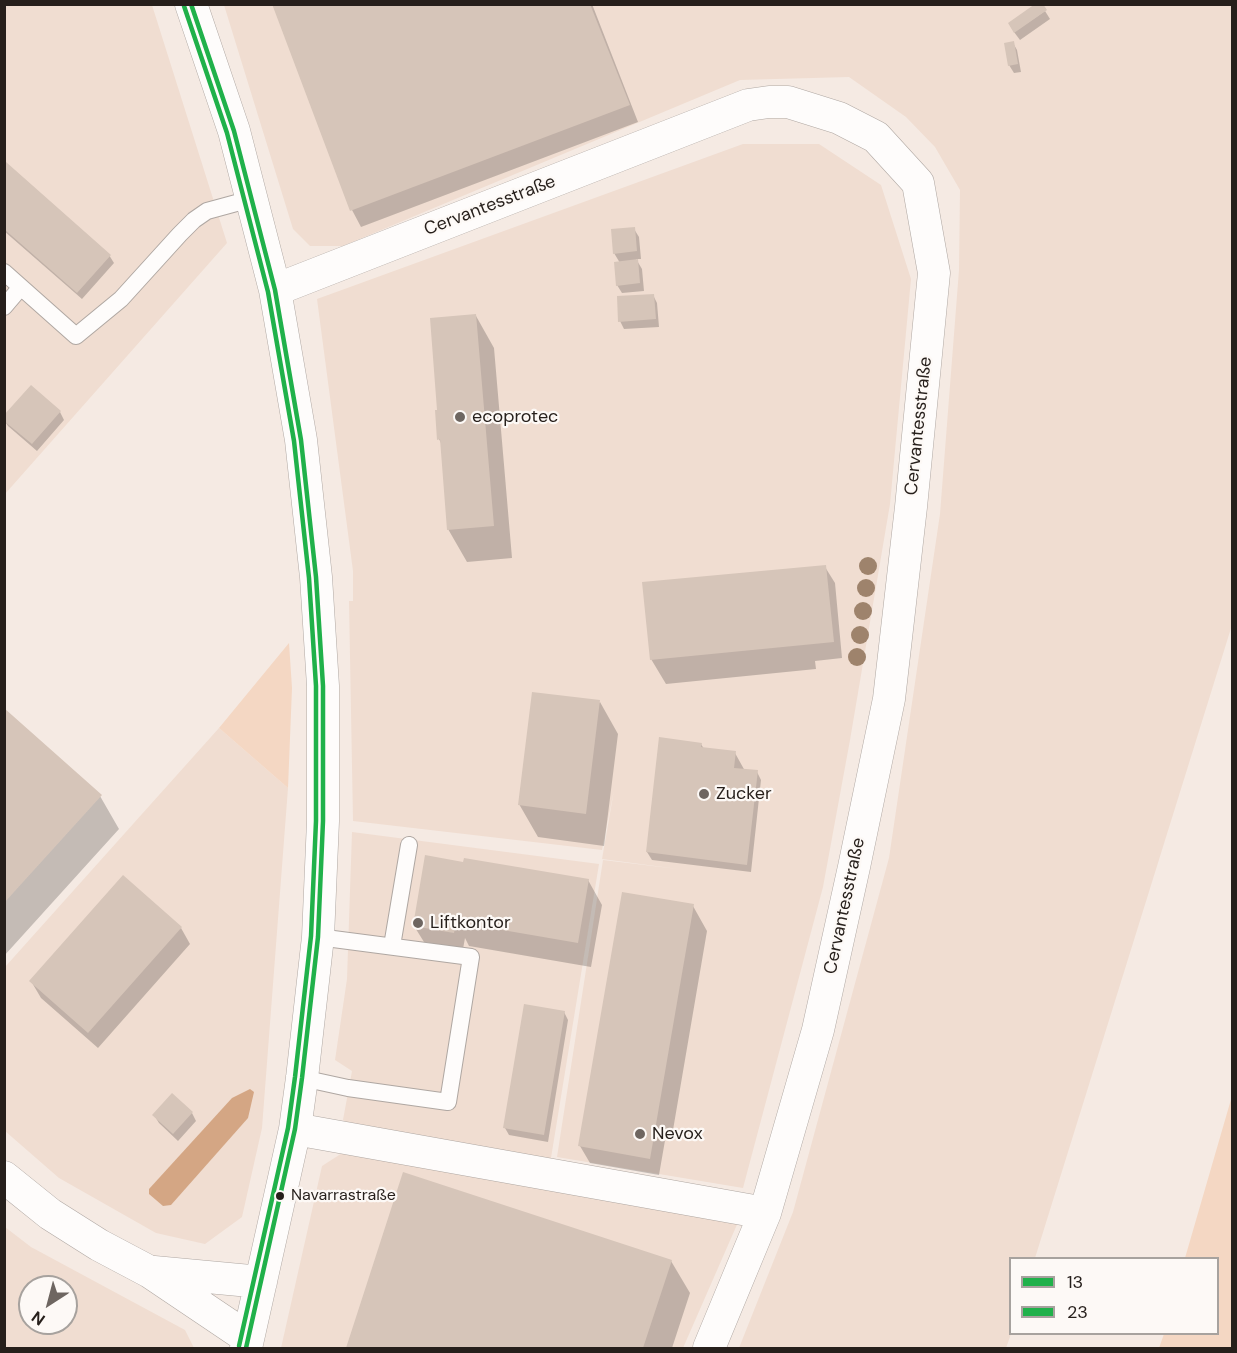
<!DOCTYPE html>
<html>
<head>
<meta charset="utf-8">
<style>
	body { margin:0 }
	#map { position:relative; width:1237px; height:1353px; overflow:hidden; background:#f5eae3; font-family:"DM Sans",sans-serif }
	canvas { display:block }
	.frame { position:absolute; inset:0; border:6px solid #261f1b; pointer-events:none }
	.legend { position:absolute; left:1009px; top:1257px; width:210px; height:78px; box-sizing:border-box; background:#fdf9f6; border:2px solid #a7a29e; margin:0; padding:8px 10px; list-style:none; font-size:18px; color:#261f1b }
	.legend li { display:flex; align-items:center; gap:12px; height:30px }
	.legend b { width:30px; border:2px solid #a7a29e }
	.north { position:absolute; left:18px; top:1275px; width:60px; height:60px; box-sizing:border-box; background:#fdf9f6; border:2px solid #a7a29e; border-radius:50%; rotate:216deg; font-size:16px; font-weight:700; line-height:24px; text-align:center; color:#261f1b }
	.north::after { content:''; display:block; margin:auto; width:21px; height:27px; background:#6e6661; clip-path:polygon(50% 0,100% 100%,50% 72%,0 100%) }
</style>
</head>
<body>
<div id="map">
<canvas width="1237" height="1353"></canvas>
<div class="frame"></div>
<ul class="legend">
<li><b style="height:8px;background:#20b14a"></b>13</li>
<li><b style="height:8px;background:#20b14a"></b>23</li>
</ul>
<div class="north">N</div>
</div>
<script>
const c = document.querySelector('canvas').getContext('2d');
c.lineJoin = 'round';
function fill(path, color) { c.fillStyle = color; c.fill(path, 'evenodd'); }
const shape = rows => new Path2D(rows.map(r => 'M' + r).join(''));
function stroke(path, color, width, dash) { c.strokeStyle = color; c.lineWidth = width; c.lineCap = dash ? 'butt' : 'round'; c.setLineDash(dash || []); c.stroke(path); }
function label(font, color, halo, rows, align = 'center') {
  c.font = font + ' "DM Sans",sans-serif'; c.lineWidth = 4.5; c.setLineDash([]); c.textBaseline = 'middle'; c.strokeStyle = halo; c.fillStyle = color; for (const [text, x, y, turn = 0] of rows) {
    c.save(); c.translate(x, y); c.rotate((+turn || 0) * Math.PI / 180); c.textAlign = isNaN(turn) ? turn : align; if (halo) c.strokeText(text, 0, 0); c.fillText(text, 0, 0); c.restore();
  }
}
fill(shape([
	[5,5,152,5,227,243,5,494],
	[224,5,1232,5,1232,625,1035,1258,1010,1258,1011,1334,1006,1348,739,1348,793,1212,889,858,940,514,959,270,960,190,935,147,906,117,849,77,740,80,343,246,310,246,293,229],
	[743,144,819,144,881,185,911,279,890,504,850,740,823,887,743,1188,557,1157,603,860,678,869,602,859,614,790,602,850,353,821,349,601,353,601,353,571,317,299],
	[219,728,288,788,262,1128,242,1217,205,1244,156,1233,59,1178,5,1131,5,967],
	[352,832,599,864,550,1164,353,1132,343,1120,352,1071,335,1060,347,979],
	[350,1148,739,1220,683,1348,281,1348,322,1166],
	[5,1227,31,1247,185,1330,194,1348,5,1348],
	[30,1287,66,1287,66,1323,30,1323]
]), '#f0ddd1');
fill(shape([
	[289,643,292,688,288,788,219,728],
	[1232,1096,1232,1348,1159,1348,1164,1334,1218,1334,1218,1258,1185,1258]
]), '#f4d7c3');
fill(shape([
	[250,1089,254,1092,248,1118,171,1205,163,1206,149,1194,149,1189,232,1098]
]), '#d4a684');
fill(shape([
	[273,4,592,4,638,122,361,227,352,210],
	[1045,11,1050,19,1020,40,1014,32],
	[1013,43,1017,50,1021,72,1014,73,1009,65],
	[4,166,109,255,114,263,82,299,4,231],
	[634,229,639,237,641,259,636,259,642,269,644,291,622,293,617,285,620,263,614,253],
	[653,295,657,303,659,327,624,329,620,321],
	[476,316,494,348,512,558,467,562,448,529,442,445,439,439,436,411,439,411],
	[60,412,64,420,37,451,8,426,4,420],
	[825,567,835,583,842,658,815,661,816,669,666,684,651,659],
	[600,702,618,734,604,846,538,837,519,804],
	[4,710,100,796,119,829,4,956],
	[701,744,704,749,735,753,745,771,757,772,761,780,751,872,652,860,647,852],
	[462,863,588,880,602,905,591,967,469,946,465,938,463,949,424,942,414,926],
	[693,906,707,931,673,1130,667,1129,659,1175,590,1163,580,1146],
	[181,928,190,944,98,1048,41,998,31,981],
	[564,1012,568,1020,548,1142,509,1135,505,1128],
	[192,1113,196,1121,178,1141,159,1123,154,1115],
	[404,1174,671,1261,690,1293,672,1348,347,1348]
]), '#0003');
fill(shape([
	[272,4,590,4,630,105,350,211],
	[1035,4,1043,4,1047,10,1014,33,1008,23],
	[1014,41,1018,64,1008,66,1004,43],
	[6,162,111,255,77,293,4,229,4,164],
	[635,227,637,251,613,254,611,229],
	[638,259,640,283,616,286,614,262],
	[654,294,656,319,618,322,617,296],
	[476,314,494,526,447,530,440,439,437,440,435,410,437,410,430,318],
	[31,385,61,411,32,444,4,421,4,415],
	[826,565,834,642,650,660,642,582],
	[532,692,600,700,586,814,518,805],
	[4,708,102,795,4,903],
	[659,737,702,743,701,747,736,751,734,768,758,770,747,865,646,852],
	[425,855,463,862,464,858,589,879,578,943,456,922,454,933,413,926],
	[123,875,182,927,88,1033,29,981],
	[622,892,694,904,650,1159,578,1146],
	[524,1004,565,1011,544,1135,503,1128],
	[172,1093,193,1112,173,1134,152,1115],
	[403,1172,672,1260,643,1348,346,1348]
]), '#d6c5b9');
const service = shape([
	[4,272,76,336,121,299,180,234,194,220,207,211,251,199],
	[4,307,21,287],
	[392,946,409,845],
	[302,1078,348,1088,448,1102,471,957,318,937]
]);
const minor = shape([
	[191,4,234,131,275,290,301,440,316,577,323,686,323,821,318,937,302,1078,295,1129,246,1348],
	[275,290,748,105,769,102,788,102,839,118,876,137,918,183,934,273,911,507,889,699,854,867,818,1030,765,1213,709,1348],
	[295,1129,765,1213],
	[4,1177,50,1214,99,1245,150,1272,248,1338],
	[154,1272,261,1282]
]);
stroke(service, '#afa7a2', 18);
stroke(minor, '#afa7a2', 33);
stroke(service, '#fefcfb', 16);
stroke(minor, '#fefcfb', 32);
stroke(shape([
	[191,4,234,131,275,290,301,440,316,577,323,686,323,821,318,937,302,1078,295,1129,246,1348]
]), '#20b14a', 4.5);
stroke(shape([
	[184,6,227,133,268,292,294,441,309,578,316,686,316,821,311,936,295,1077,288,1128,239,1346]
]), '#20b14a', 4.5);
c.fillStyle = '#9e836c';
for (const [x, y] of [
	[868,566],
	[866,588],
	[863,611],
	[860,635],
	[857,657]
]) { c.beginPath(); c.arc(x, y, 9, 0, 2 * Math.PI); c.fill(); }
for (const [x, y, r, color] of [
	[460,417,6,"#6e6661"],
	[704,794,6,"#6e6661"],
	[418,923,6,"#6e6661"],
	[640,1134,6,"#6e6661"],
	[280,1196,5,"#261f1b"]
]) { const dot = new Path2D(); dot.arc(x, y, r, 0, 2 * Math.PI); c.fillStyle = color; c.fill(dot); stroke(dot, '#fdf9f6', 2); }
label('16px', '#261f1b', '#fdf9f6', [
	["Navarrastraße",291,1196]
], 'left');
label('18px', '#261f1b', '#fdf9f6', [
	["Cervantesstraße",490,206,-21],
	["Cervantesstraße",919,426,-84],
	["Cervantesstraße",845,906,-78]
]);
label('18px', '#261f1b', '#fdf9f6', [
	["ecoprotec",472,417],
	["Zucker",716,794],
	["Liftkontor",430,923],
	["Nevox",652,1134]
], 'left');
</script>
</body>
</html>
